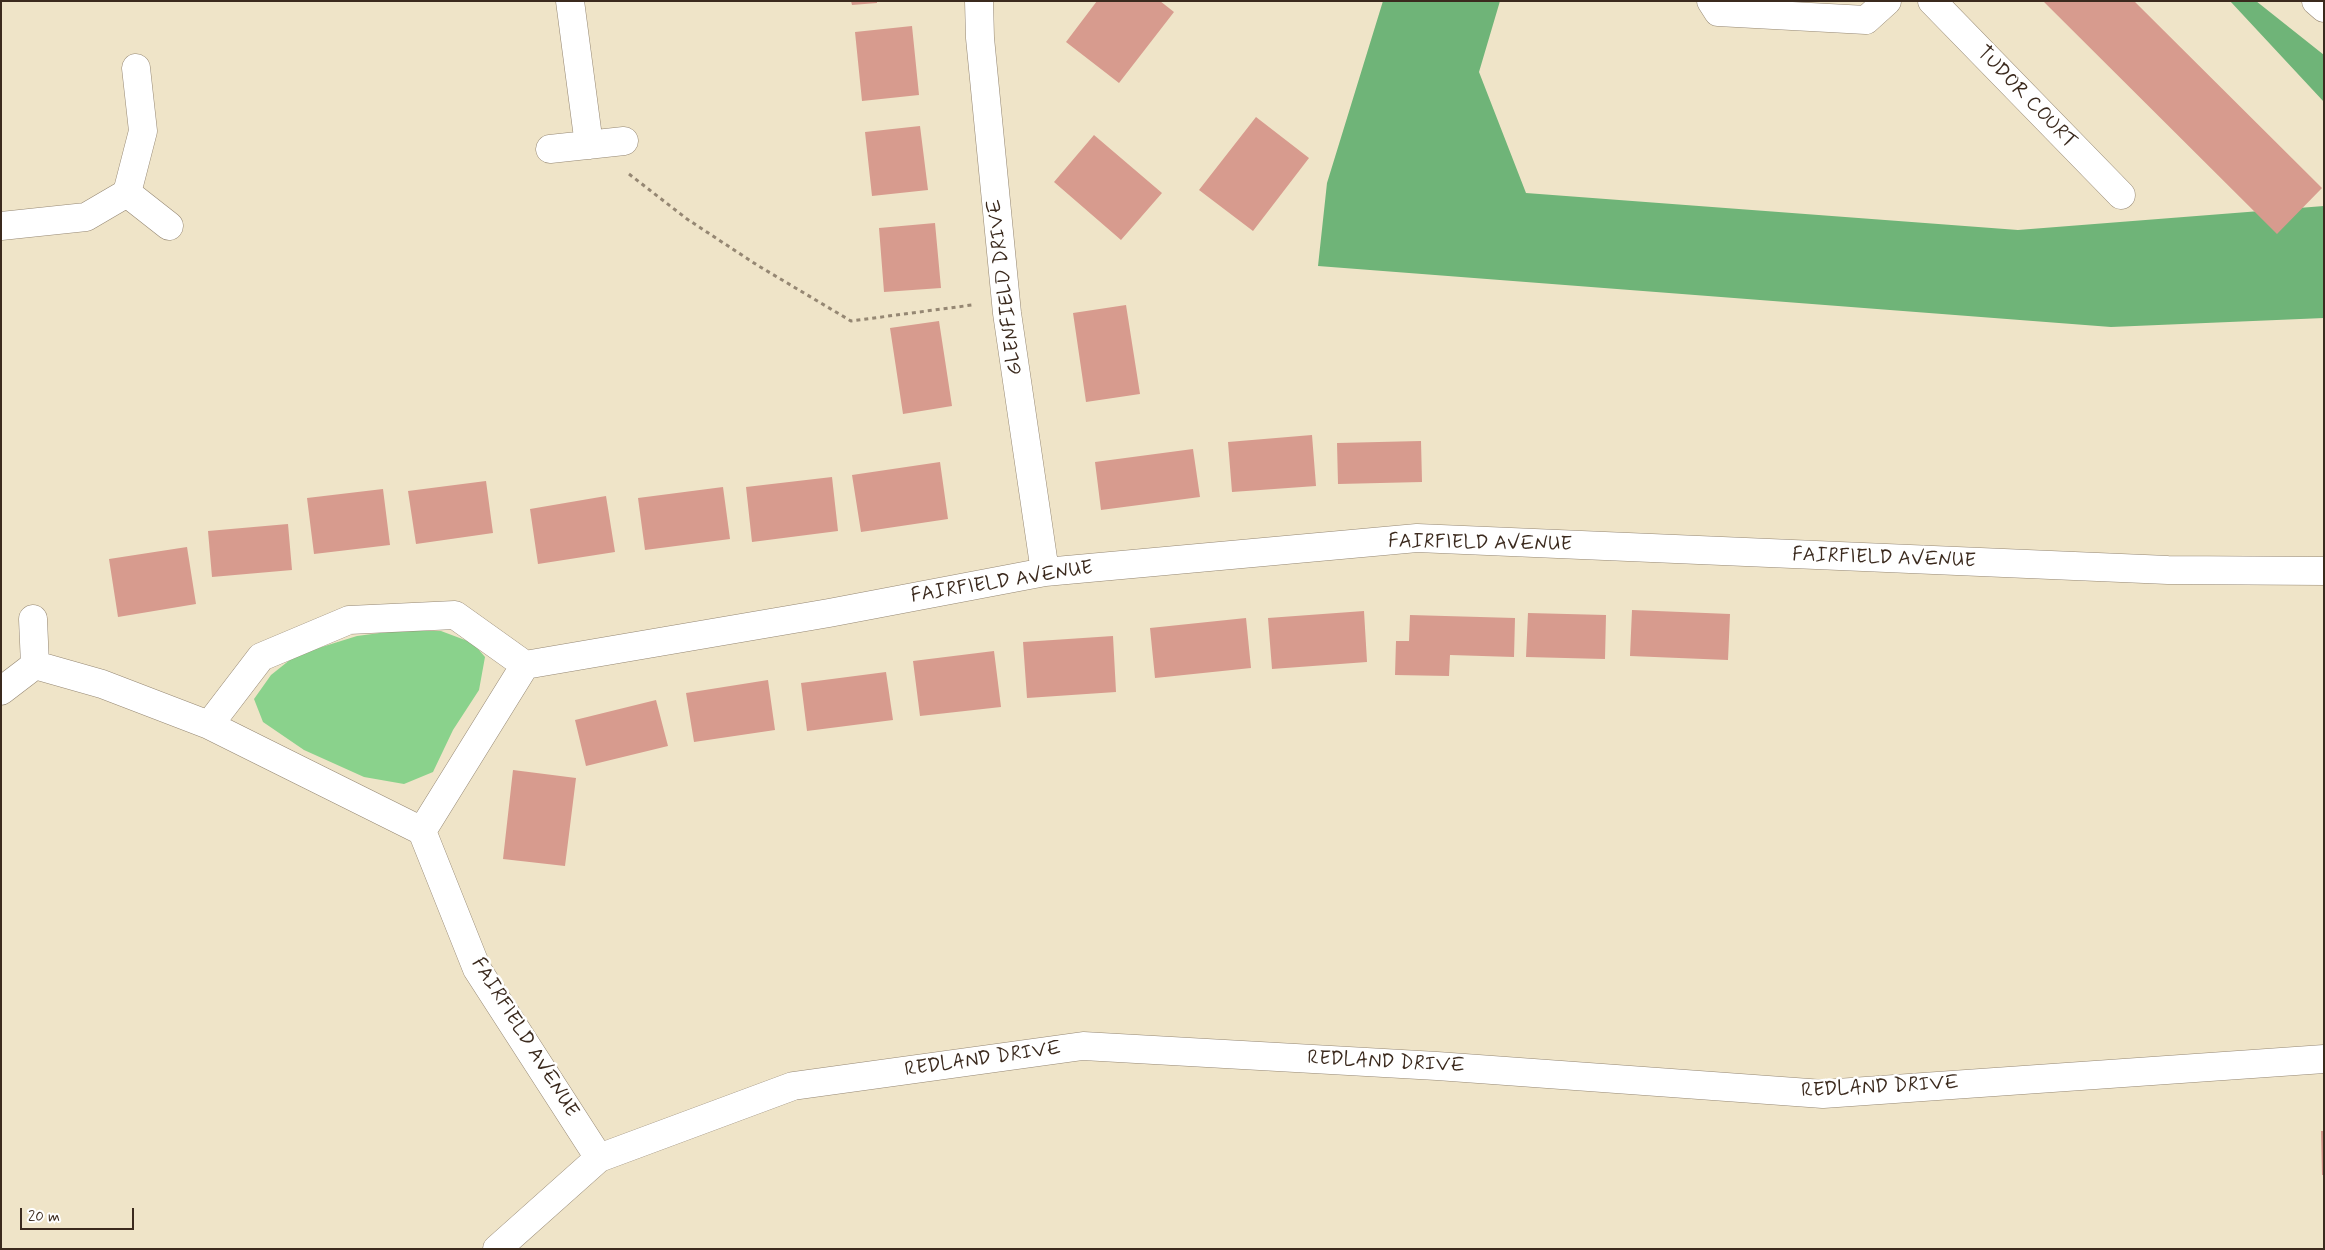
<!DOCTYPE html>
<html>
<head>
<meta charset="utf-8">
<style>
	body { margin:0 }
	#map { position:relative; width:2325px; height:1250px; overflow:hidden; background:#efe4c8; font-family:Mynerve,sans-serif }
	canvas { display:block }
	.frame { position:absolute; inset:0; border:2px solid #3b2a1e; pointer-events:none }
	.scale { position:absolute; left:20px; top:1208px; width:114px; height:22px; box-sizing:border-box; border:2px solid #3b2a1e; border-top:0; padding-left:6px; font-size:15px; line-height:18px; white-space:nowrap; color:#3b2a1e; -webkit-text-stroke:4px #fff; paint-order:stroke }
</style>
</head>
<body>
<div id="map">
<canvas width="2325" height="1250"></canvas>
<div class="frame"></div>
<div class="scale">20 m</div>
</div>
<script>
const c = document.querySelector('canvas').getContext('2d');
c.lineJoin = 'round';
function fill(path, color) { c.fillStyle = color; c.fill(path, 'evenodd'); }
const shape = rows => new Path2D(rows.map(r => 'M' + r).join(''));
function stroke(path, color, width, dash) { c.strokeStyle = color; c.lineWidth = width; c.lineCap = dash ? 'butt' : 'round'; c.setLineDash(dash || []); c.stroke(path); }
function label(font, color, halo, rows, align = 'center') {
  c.font = font + ' Mynerve,sans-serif'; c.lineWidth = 5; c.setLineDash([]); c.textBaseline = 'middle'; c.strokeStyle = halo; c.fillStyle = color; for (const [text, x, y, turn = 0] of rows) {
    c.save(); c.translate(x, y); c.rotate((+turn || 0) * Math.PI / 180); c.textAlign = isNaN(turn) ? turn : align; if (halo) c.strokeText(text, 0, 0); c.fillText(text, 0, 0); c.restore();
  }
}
fill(shape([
	[395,631,441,631,473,643,485,657,479,690,453,730,433,772,404,784,364,777,304,750,263,722,254,699,271,675,296,655,357,636]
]), '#8ad28c');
fill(shape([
	[1383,1,1500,1,1479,72,1526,193,2018,230,2324,206,2324,318,2111,327,1318,266,1327,183],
	[2230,1,2256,1,2324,55,2324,102]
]), '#6fb478');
fill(shape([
	[851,1,877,1,877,3,852,5],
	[1097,1,1160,1,1174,12,1119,83,1066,42],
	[2043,1,2134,1,2322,188,2277,234],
	[912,26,919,95,862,101,855,32],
	[1256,117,1309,158,1253,231,1199,190],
	[920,126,928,190,872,196,865,132],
	[1094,135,1162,193,1121,240,1054,182],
	[935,223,941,288,884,292,879,228],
	[1126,305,1140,394,1086,402,1073,313],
	[939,321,952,406,903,414,890,328],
	[1312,435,1316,486,1232,492,1228,442],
	[1421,441,1422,482,1338,484,1337,443],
	[1193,449,1200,497,1101,510,1095,462],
	[940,462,948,519,861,532,852,475],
	[832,477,838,531,752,542,746,487],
	[486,481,493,533,416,544,408,491],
	[723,487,730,539,645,550,638,498],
	[383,489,390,545,314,554,307,498],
	[606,496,615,552,538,564,530,509],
	[288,524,292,570,212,577,208,531],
	[187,547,196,604,118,617,109,559],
	[1632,610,1730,614,1728,660,1630,656],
	[1364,611,1367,662,1272,669,1268,618],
	[1528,613,1606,615,1605,659,1526,657],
	[1410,615,1515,618,1514,657,1450,655,1449,676,1395,675,1396,641,1409,641],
	[1246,618,1251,668,1155,678,1150,628],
	[1113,636,1116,692,1027,698,1023,642],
	[994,651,1001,707,920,716,913,661],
	[886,672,893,720,807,731,801,683],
	[768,680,775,730,694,742,686,693],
	[656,700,668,746,586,766,575,720],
	[513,770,576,778,565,866,503,859],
	[2321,1131,2324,1131,2324,1175,2322,1175]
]), '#d79b8e');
const minor = shape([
	[570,1,589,145],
	[979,1,980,38,1007,313,1045,572],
	[1711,1,1718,12,1866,20,1887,1],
	[1932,1,2121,195],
	[136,68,143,131,127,193,169,226],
	[550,149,624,141],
	[1,226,86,217,127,193],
	[35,665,102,684,209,725,422,831],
	[1,691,35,665,33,619],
	[209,725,261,657,349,620,455,615,525,665],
	[599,1158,477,969,422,831,525,665,829,613,1045,572,1417,538,2168,570,2324,571],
	[497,1249,599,1158,793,1086,1083,1046,1437,1066,1823,1094,2324,1059]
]);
const major = shape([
	[2316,1,2324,8]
]);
stroke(minor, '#958773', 29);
stroke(major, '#958773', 29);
stroke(shape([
	[629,174,687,219,757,265,851,321,972,305]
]), '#958773', 3, [4, 4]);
stroke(minor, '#fff', 28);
stroke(major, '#fff', 28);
label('20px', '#3b2a1e', '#fff', [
	["TUDOR COURT",2026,98,46],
	["GLENFIELD DRIVE",1006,287,-97],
	["FAIRFIELD AVENUE",1480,544,1],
	["FAIRFIELD AVENUE",1884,559,2],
	["FAIRFIELD AVENUE",1002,583,-9],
	["FAIRFIELD AVENUE",524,1038,58],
	["REDLAND DRIVE",983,1060,-8],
	["REDLAND DRIVE",1386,1063,3],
	["REDLAND DRIVE",1880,1088,-3]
]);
</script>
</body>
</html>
